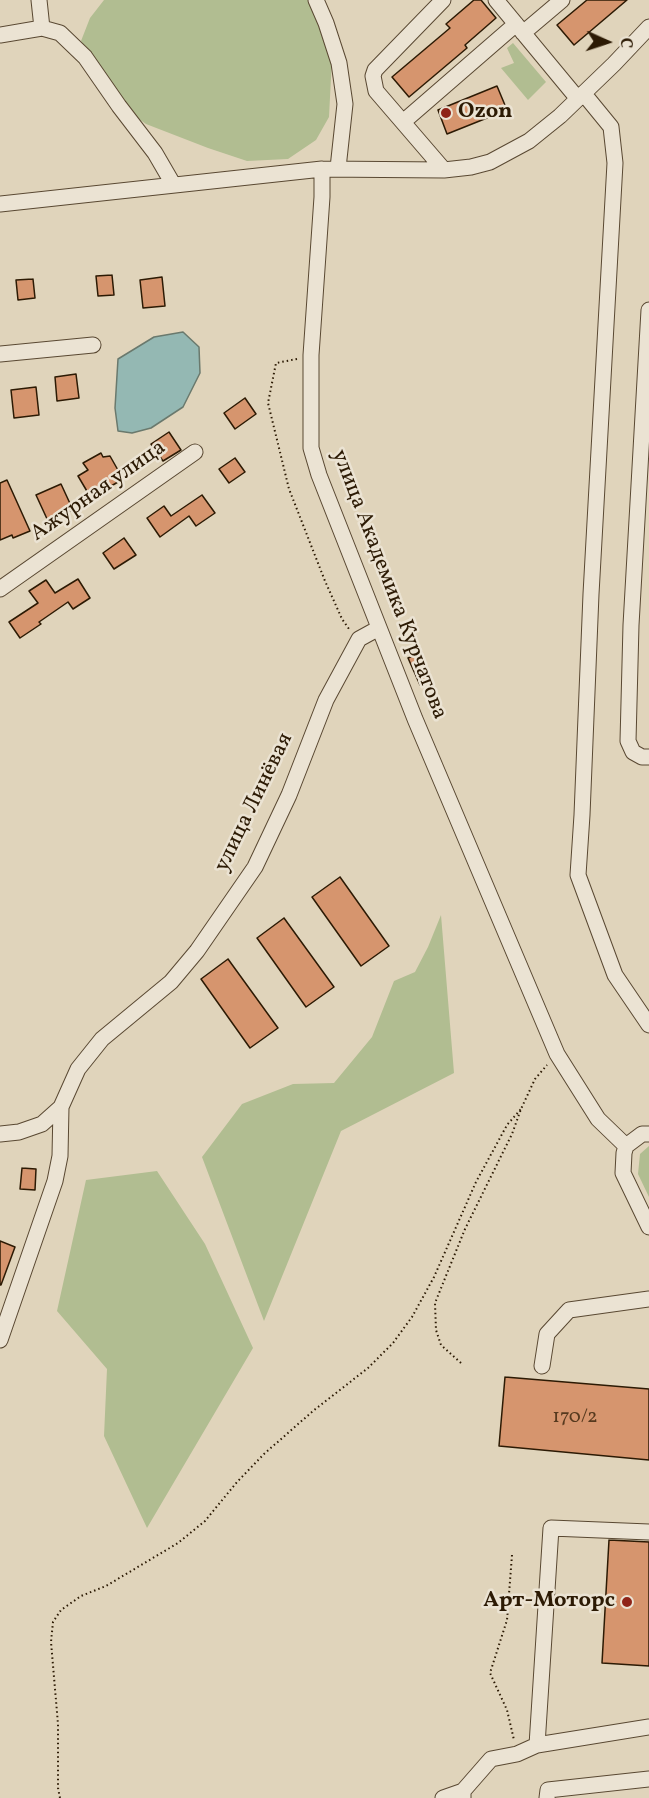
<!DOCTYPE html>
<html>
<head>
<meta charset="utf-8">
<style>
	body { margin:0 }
	#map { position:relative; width:649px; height:1798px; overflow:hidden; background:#e0d4bb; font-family:Vollkorn,serif }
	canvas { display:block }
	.north { position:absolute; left:577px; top:12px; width:60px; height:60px; -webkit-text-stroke:4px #ebe3d3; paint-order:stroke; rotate:93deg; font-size:16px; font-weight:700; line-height:24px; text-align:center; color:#2c1a04 }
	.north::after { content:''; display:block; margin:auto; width:21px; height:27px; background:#2c1a04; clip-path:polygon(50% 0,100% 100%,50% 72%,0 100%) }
</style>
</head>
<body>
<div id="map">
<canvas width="649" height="1798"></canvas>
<div class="north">С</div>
</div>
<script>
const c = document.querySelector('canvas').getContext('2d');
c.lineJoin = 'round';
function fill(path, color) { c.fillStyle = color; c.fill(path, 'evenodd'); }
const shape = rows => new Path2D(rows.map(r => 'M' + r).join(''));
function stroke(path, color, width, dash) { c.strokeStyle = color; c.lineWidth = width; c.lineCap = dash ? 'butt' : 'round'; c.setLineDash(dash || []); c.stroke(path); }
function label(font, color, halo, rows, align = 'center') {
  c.font = font + ' Vollkorn,serif'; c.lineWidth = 5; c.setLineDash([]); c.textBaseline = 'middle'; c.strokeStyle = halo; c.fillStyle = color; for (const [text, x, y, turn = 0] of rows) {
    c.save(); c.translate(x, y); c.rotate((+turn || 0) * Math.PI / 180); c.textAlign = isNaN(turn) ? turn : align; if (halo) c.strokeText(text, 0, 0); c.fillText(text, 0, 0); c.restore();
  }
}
fill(shape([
	[104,0,309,0,332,58,329,117,316,140,288,159,247,161,208,148,146,124,129,112,81,41,90,18],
	[513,43,546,82,528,100,501,68,514,63,507,48],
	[441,915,454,1073,341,1131,264,1321,202,1157,242,1104,293,1084,334,1083,372,1037,394,981,415,972,428,947],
	[649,1146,649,1197,638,1174,640,1154],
	[157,1171,205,1244,253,1348,147,1528,104,1436,107,1369,57,1311,86,1180]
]), '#b1bd91');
const water = shape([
	[183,332,199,347,200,373,183,407,151,428,132,433,118,431,115,408,118,359,154,337,183,332]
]);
fill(water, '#94b8b3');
stroke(water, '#6a796d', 1.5);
const building = shape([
	[474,0,481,0,496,18,465,45,467,48,409,97,392,77,450,28,446,24,474,0],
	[587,0,627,0,574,45,557,25,587,0],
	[497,86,507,110,447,134,438,110,497,86],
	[112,275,114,295,98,296,96,276,112,275],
	[162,277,165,306,143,308,140,280,162,277],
	[33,279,35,298,18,300,16,280,33,279],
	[76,374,79,398,57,401,55,377,76,374],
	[36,387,39,415,14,418,11,390,36,387],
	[245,398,256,414,235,429,224,413,245,398],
	[169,432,181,450,163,461,151,444,169,432],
	[101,453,103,457,110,456,123,479,91,498,78,476,88,470,83,463,101,453],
	[235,458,245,472,229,483,219,469,235,458],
	[7,480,30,531,13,538,12,535,0,540,0,483,7,480],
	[61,484,73,510,48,521,36,495,61,484],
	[202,495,215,513,196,526,189,516,160,537,147,518,164,506,171,516,202,495],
	[124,538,136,555,114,569,103,553,124,538],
	[78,579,90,598,73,609,68,602,39,622,41,624,20,638,9,622,38,603,29,591,46,580,55,593,78,579],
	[418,654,429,681,420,685,408,658,418,654],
	[340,877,389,946,361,966,312,897,340,877],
	[284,918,334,987,306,1007,257,938,284,918],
	[228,959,278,1028,250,1048,201,979,228,959],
	[22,1168,36,1169,35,1190,20,1189,22,1168],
	[0,1241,15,1247,1,1285,0,1285,0,1241],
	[505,1377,649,1389,649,1460,499,1446,505,1377],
	[609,1540,649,1542,649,1666,602,1663,609,1540]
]);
fill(building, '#d6956e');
stroke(building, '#2c1a04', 1.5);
const minor = shape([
	[39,0,42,28,60,33,85,57,119,106,155,153,173,184],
	[316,0,326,23,339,63,345,104,338,168],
	[443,0,375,70,373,76,376,91,444,170],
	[496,0,578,99],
	[523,33,562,0],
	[0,35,42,28],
	[584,94,611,127,615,163,591,594,582,815,578,875,615,975,649,1025],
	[403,122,516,24],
	[322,169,444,170,471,167,490,162,529,141,560,116,614,64,649,27],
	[0,204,322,169,322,197,311,355,311,448,319,475,415,719,557,1054,598,1119,626,1146],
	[649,310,631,625,628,741,633,752,642,757,649,757],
	[0,354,93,345],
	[0,589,195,452],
	[0,1134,19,1132,42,1124,61,1107],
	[649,1134,642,1134,626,1146,624,1153,623,1173,649,1227],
	[0,1340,55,1181,60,1156,61,1107,78,1069,102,1039,171,982,197,951,255,867,289,795,326,700,359,639,379,628],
	[542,1366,547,1334,569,1310,649,1299],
	[537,1745,551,1528,649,1532],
	[443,1798,463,1791],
	[463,1798,463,1791,491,1759,517,1754,537,1745,649,1727],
	[547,1798,548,1790,649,1779]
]);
stroke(minor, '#594832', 17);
stroke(shape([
	[297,359,276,363,268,403,289,489,325,581,342,619,349,629],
	[461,1363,441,1345,436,1330,435,1303,465,1229,512,1134,521,1109,535,1079,547,1065],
	[512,1555,507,1620,490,1673,507,1710,514,1740],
	[60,1798,58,1788,58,1724,51,1642,53,1622,61,1610,81,1596,106,1586,178,1543,205,1521,237,1482,264,1454,313,1411,368,1368,393,1343,412,1317,434,1277,476,1182,507,1125,521,1109]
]), '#2c1a04', 2, [1.5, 3]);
stroke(minor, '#ebe3d3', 15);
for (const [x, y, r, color] of [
	[446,113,6,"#8f2418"],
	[627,1602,6,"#8f2418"]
]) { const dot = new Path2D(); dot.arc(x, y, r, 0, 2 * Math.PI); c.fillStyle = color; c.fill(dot); stroke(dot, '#ebe3d3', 2); }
label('20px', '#56391e', null, [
	["170/2",575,1418]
]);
label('bold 22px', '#2c1a04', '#ebe3d3', [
	["Ozon",458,113],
	["Арт-Моторс",615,1602,"right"]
], 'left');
label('22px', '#2c1a04', '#ebe3d3', [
	["Ажурная улица",99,492,-35],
	["улица Академика Курчатова",388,585,69],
	["улица Линёвая",255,803,-64]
]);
</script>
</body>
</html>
